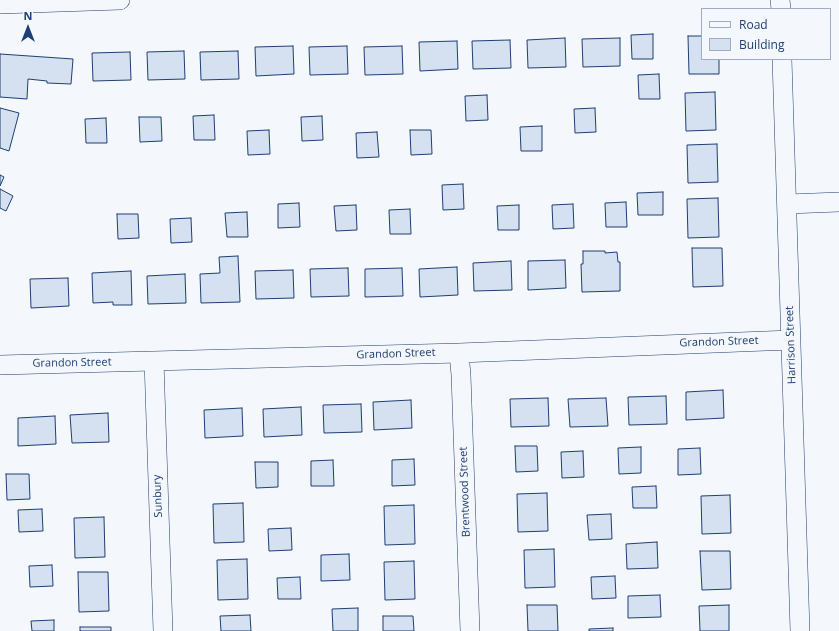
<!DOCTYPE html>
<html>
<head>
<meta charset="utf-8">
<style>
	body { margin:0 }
	#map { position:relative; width:839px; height:631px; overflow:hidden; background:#f4f7fb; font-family:"Open Sans",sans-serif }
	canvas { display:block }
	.legend { position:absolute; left:701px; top:8px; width:130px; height:52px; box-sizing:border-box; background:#f4f7fb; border:1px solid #9eadc5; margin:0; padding:5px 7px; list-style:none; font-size:12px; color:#1d3f73 }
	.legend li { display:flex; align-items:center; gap:8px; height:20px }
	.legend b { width:20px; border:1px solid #9eadc5 }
	.north { position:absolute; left:8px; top:8px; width:40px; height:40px; -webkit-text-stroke:3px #f4f7fb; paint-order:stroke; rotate:0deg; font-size:11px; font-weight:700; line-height:16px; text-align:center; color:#1d3f73 }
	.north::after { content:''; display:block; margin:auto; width:14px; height:18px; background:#1d3f73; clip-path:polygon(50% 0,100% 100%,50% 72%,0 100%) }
</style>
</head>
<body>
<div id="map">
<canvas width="839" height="631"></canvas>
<ul class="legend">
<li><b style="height:5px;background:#f4f7fb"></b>Road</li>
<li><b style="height:11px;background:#d5e0f0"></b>Building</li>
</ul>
<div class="north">N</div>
</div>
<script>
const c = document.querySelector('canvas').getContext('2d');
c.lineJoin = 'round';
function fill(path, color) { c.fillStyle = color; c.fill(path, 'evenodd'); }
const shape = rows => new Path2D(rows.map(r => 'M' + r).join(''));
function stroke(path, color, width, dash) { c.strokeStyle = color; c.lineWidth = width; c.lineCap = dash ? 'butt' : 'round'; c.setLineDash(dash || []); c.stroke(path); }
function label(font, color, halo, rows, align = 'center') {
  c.font = font + ' "Open Sans",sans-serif'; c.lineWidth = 3; c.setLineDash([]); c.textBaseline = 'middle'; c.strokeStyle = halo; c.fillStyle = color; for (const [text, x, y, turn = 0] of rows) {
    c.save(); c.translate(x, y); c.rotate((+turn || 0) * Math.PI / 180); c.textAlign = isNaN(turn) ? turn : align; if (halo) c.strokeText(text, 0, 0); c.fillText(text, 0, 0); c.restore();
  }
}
const building = shape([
	[653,34,653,59,632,59,631,35,653,34],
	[688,36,702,36,702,59,719,59,719,74,689,74,688,36],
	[565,38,566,67,528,68,527,40,565,38],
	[620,38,620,66,583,67,582,39,620,38],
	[510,40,511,68,473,69,472,41,510,40],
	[457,41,458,69,420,71,419,42,457,41],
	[293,46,294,74,256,76,255,47,293,46],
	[347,46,348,74,310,75,309,47,347,46],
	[402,46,403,74,365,75,364,47,402,46],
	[184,51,185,79,148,80,147,52,184,51],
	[238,51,239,79,201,80,200,52,238,51],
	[130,52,131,80,93,81,92,53,130,52],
	[0,54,73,59,71,84,47,83,47,81,28,79,27,99,0,97,0,54],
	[659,74,660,99,639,99,638,75,659,74],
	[715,92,716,130,686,131,685,93,715,92],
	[487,95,488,120,466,121,465,96,487,95],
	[0,108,19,113,9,151,0,148,0,108],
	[595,108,596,132,575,133,574,109,595,108],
	[214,115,215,140,194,140,193,116,214,115],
	[322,116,323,140,302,141,301,117,322,116],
	[139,117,161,117,162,141,140,142,139,117],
	[106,118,107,143,86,143,85,119,106,118],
	[542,126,542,151,521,151,520,127,542,126],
	[269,130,270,154,248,155,247,131,269,130],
	[410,130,431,130,432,154,411,155,410,130],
	[377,132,379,157,357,158,356,133,377,132],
	[717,144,718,182,688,183,687,145,717,144],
	[0,175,4,177,0,186,0,175],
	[463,184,464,209,443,210,442,185,463,184],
	[0,189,13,196,6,211,0,208,0,189],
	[663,192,663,215,638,215,637,193,663,192],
	[718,198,719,237,688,238,687,199,718,198],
	[626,202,627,227,606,227,605,203,626,202],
	[299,203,300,227,278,228,278,204,299,203],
	[573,204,574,228,553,229,552,205,573,204],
	[356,205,357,230,336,231,334,206,356,205],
	[519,205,519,230,498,230,497,206,519,205],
	[410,209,411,234,390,234,389,210,410,209],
	[247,212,248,237,227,237,225,213,247,212],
	[117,214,138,214,139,238,118,239,117,214],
	[191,218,192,242,171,243,170,219,191,218],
	[692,248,722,248,723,286,693,287,692,248],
	[583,251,605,251,605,253,617,252,618,262,620,262,620,291,582,292,581,264,583,264,583,251],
	[238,256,240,302,201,303,200,274,220,273,219,257,238,256],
	[565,260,566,288,528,290,528,261,565,260],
	[511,261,512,290,474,291,473,263,511,261],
	[457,267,458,295,420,297,419,269,457,267],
	[348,268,349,296,311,297,310,269,348,268],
	[402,268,403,296,365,297,365,269,402,268],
	[293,270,294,298,256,299,255,271,293,270],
	[131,271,132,305,113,305,113,302,93,303,92,273,131,271],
	[185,274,186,303,148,304,147,276,185,274],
	[68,278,69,306,31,308,30,279,68,278],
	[723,390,724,418,686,420,686,392,723,390],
	[666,396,667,424,629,425,628,397,666,396],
	[548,398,549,426,511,427,510,399,548,398],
	[606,398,608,426,570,427,568,399,606,398],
	[411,400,412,428,374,430,373,402,411,400],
	[361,404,362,432,324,433,323,405,361,404],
	[301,407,302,435,264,437,263,409,301,407],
	[242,408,243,436,205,438,204,410,242,408],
	[108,413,109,442,72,443,70,415,108,413],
	[55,416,56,444,18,446,18,418,55,416],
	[515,446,537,446,538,471,516,472,515,446],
	[641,447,641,473,619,474,618,448,641,447],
	[700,448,701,474,678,475,678,449,700,448],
	[583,451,584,477,562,478,561,452,583,451],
	[414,459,415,485,392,486,392,460,414,459],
	[333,460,334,486,311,486,311,461,333,460],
	[255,462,278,462,278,487,256,488,255,462],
	[6,474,29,474,30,499,7,500,6,474],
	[656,486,657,508,633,508,632,487,656,486],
	[547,493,548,531,518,532,517,494,547,493],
	[730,495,731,533,702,534,701,496,730,495],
	[243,503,244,542,214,543,213,504,243,503],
	[414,505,415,544,385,545,384,506,414,505],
	[42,509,43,531,19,532,18,510,42,509],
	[611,514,612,539,589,540,587,515,611,514],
	[104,517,105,557,75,558,74,518,104,517],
	[291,528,292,550,269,551,268,529,291,528],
	[657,542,658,568,627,569,626,544,657,542],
	[554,549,555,587,525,588,524,550,554,549],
	[700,551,730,551,731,589,702,590,700,551],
	[349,554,350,580,321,581,321,555,349,554],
	[247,559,248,599,218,600,217,560,247,559],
	[414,561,415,599,385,600,384,562,414,561],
	[52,565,53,586,30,587,29,566,52,565],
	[78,572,108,572,109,611,79,612,78,572],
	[615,576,616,598,592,599,591,577,615,576],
	[300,577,301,599,278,599,277,578,300,577],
	[660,595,661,617,628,618,628,596,660,595],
	[527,605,557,605,558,631,528,631,527,605],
	[729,605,729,631,700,631,699,606,729,605],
	[358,608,358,631,333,631,332,609,358,608],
	[250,615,251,631,221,631,220,616,250,615],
	[383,616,413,616,414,631,383,631,383,616],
	[54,620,54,631,32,631,31,621,54,620],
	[80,627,111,627,111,631,80,631,80,627],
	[613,628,613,631,589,631,589,629,613,628]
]);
fill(building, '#d5e0f0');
stroke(building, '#1d3f73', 1);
const minor = shape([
	[780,0,781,9],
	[0,4,120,0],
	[782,59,800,631],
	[788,204,839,202],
	[459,353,461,375,470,631],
	[154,361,163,631],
	[0,365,459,353,791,340]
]);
stroke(minor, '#1d3f73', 20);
stroke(minor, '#f4f7fb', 19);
label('11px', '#1d3f73', '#f4f7fb', [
	["Grandon Street",719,342,-2],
	["Harrison Street",791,345,-92],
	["Grandon Street",396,354,-2],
	["Grandon Street",72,363,-1],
	["Brentwood Street",465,492,-92],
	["Sunbury",158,496,-92]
]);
</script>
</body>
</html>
